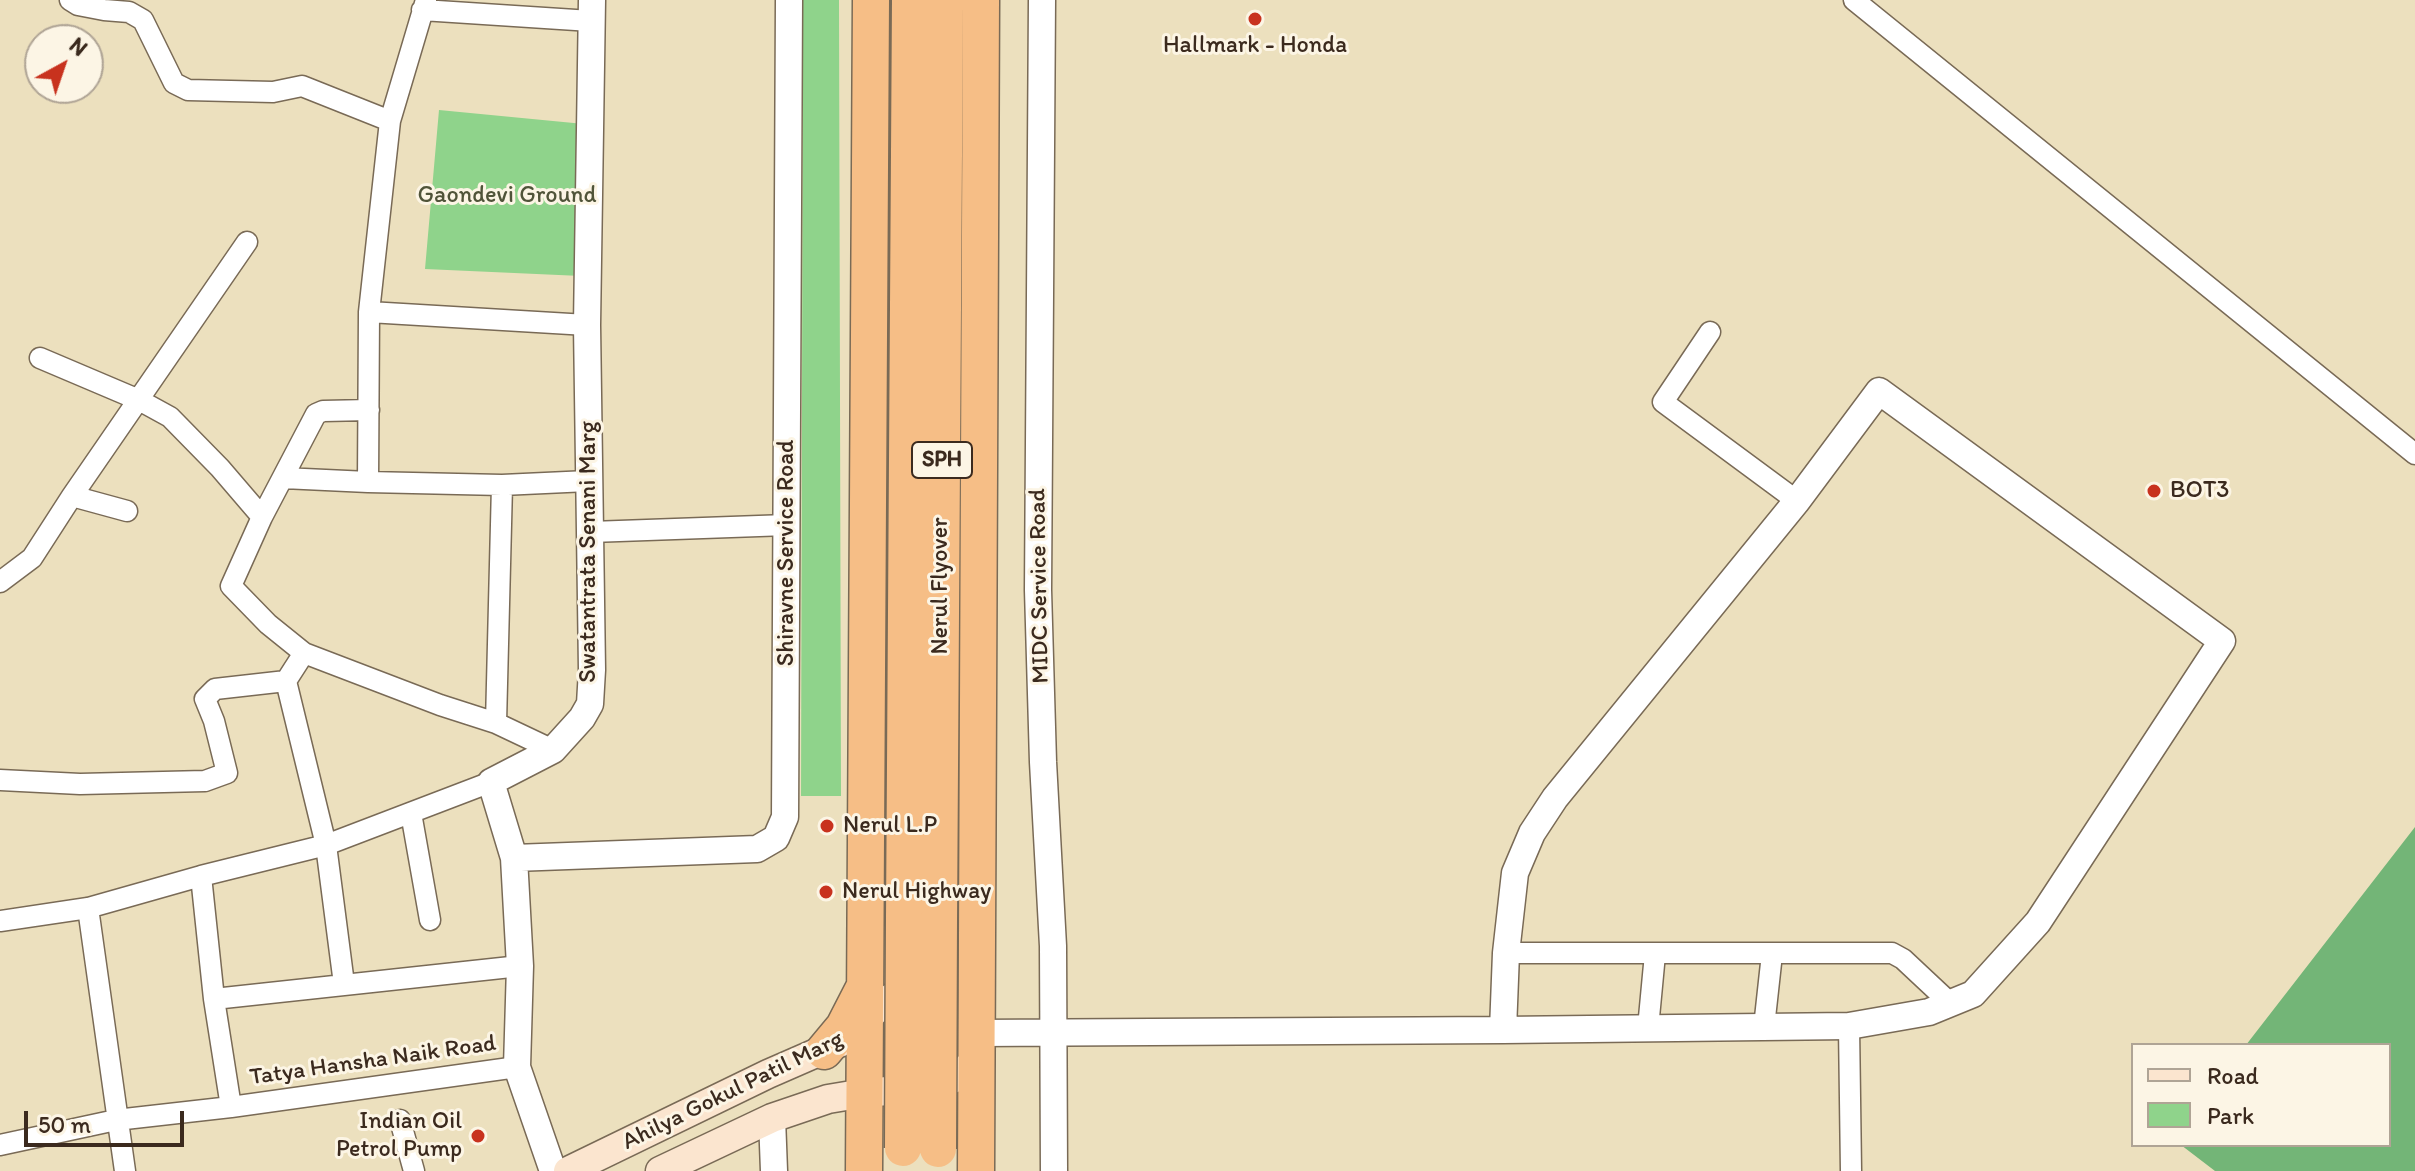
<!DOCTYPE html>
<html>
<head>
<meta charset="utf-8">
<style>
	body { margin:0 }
	#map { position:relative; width:2415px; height:1171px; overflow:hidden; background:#ece0be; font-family:Itim,sans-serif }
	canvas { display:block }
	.legend { position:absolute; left:2131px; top:1043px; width:260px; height:104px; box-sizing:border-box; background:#fcf5e5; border:2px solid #afa495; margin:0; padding:10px 14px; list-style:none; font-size:24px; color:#3b2a1e }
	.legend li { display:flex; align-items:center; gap:16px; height:40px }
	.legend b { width:40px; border:2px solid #afa495 }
	.north { position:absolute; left:24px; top:24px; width:80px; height:80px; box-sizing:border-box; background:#fcf5e5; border:2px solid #afa495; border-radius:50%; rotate:40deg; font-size:22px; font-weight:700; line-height:32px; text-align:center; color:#3b2a1e }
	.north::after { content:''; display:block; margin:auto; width:28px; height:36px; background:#c8321e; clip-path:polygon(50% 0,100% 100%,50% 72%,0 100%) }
	.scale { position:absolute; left:24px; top:1111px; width:160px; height:36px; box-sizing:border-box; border:4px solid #3b2a1e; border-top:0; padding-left:10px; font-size:24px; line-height:28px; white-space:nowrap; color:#3b2a1e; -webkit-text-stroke:6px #fcf5e5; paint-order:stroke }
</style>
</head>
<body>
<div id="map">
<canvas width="2415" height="1171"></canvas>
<ul class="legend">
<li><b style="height:10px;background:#fbe5cf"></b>Road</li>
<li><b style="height:22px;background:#8fd38b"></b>Park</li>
</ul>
<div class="north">N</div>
<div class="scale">50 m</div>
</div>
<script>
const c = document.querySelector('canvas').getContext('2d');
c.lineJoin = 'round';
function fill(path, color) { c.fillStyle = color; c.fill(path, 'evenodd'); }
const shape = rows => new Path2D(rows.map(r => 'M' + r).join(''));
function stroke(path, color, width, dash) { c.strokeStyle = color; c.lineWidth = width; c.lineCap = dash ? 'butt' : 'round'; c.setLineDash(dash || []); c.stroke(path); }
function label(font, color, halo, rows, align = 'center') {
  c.font = font + ' Itim,sans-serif'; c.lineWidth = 6; c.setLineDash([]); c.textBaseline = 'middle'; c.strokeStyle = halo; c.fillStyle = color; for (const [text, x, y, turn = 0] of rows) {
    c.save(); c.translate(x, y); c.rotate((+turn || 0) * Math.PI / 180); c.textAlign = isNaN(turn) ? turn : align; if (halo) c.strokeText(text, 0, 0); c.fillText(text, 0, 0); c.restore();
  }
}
fill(shape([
	[803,0,839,0,841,796,801,796],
	[439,110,584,124,581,276,425,269]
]), '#8fd38b');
fill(shape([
	[2415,827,2415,1171,2215,1171,2181,1145,2389,1145,2389,1045,2246,1045]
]), '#73b577');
const minor = shape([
	[70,0,78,5,104,10,129,12,143,20,174,83,188,90,273,92,302,86,390,121],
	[426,0,390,121,369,312,368,482,502,485,496,723],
	[1854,0,2415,454],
	[422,10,591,21],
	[369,312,587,325],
	[1710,332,1663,402,1797,501],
	[40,358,139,400,170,417,220,468,262,517,231,586,268,624,304,653,440,705,496,723,553,750],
	[283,478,368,482],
	[502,485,588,481],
	[127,511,72,496,247,242],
	[262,517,316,414,323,411,369,410],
	[591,532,787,525],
	[0,582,32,558,72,496],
	[286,681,326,845,344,984],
	[0,780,80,784,205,781,227,773,214,721,205,699,215,689,286,681,304,653],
	[411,813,430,920],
	[201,876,214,999,231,1107],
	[88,908,125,1171],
	[0,921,88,908,201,876,326,845,491,782],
	[1506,953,1892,953,1903,959,1950,1003],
	[214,999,520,966],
	[1849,1026,1851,1171],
	[1764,1027,1772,954],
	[1648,1028,1655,954],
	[400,1120,414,1171],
	[0,1145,116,1120,231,1107,517,1067]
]);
const tertiary = shape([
	[1042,0,1038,590,1043,762,1053,946,1054,1171],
	[514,858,757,849,776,838,785,817,789,0],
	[977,1033,1503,1030,1849,1026,1929,1012,1973,994,2038,922,2222,641,1879,391,1797,501,1555,798,1532,833,1515,873,1506,953,1503,1030],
	[772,1118,774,1171],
	[553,1171,517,1067,520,966,514,858,491,782,553,750,582,718,590,704,592,670,587,325,592,0]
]);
const secondary = shape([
	[568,1171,768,1074,839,1043,854,1033,882,1003,894,996,920,989],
	[660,1171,772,1118,828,1099,864,1093,935,1087,959,1076,977,1058]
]);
const motorway = shape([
	[904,918,910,0],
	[939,920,945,0],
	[824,1051,844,1027,864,988],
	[864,1171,871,0],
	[976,1171,981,0]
]);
stroke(minor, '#796a56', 23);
stroke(tertiary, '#796a56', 29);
stroke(secondary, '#796a56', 31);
stroke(motorway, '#796a56', 39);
stroke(minor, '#fff', 20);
stroke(tertiary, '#fff', 26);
stroke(secondary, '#fbe5cf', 28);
stroke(motorway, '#f6be86', 36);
const motorwayBridge = shape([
	[903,1148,904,918],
	[938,1149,939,920]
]);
stroke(motorwayBridge, '#796a56', 39, []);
stroke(motorwayBridge, '#f6be86', 36);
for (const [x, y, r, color] of [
	[1255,19,8,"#c8321e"],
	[2154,491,8,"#c8321e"],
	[827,826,8,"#c8321e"],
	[826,892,8,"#c8321e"],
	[478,1136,8,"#c8321e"]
]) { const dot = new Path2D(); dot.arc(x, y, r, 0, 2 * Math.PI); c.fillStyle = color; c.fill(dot); stroke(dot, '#fcf5e5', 3); }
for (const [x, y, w] of [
	[942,460,60]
]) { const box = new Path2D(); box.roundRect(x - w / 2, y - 18, w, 36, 6); c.fillStyle = '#fcf5e5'; c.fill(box); stroke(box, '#3b2a1e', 2); }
label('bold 22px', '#3b2a1e', null, [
	["SPH",942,460]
]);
label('24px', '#3b2a1e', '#fcf5e5', [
	["Hallmark - Honda",1255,46,"center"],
	["BOT3",2170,491],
	["Nerul L.P",843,826],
	["Nerul Highway",842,892],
	["Indian Oil",462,1122,"right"],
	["Petrol Pump",462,1150,"right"]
], 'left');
label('24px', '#505439', '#fcf5e5', [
	["Gaondevi Ground",507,196]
]);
label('24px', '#3b2a1e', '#fcf5e5', [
	["Swatantrata Senani Marg",589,552,-90],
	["Shiravne Service Road",787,553,-90],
	["Nerul Flyover",941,586,-90],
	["MIDC Service Road",1040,586,-91],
	["Tatya Hansha Naik Road",373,1061,-8],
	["Ahilya Gokul Patil Marg",733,1091,-26]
]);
</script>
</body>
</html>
